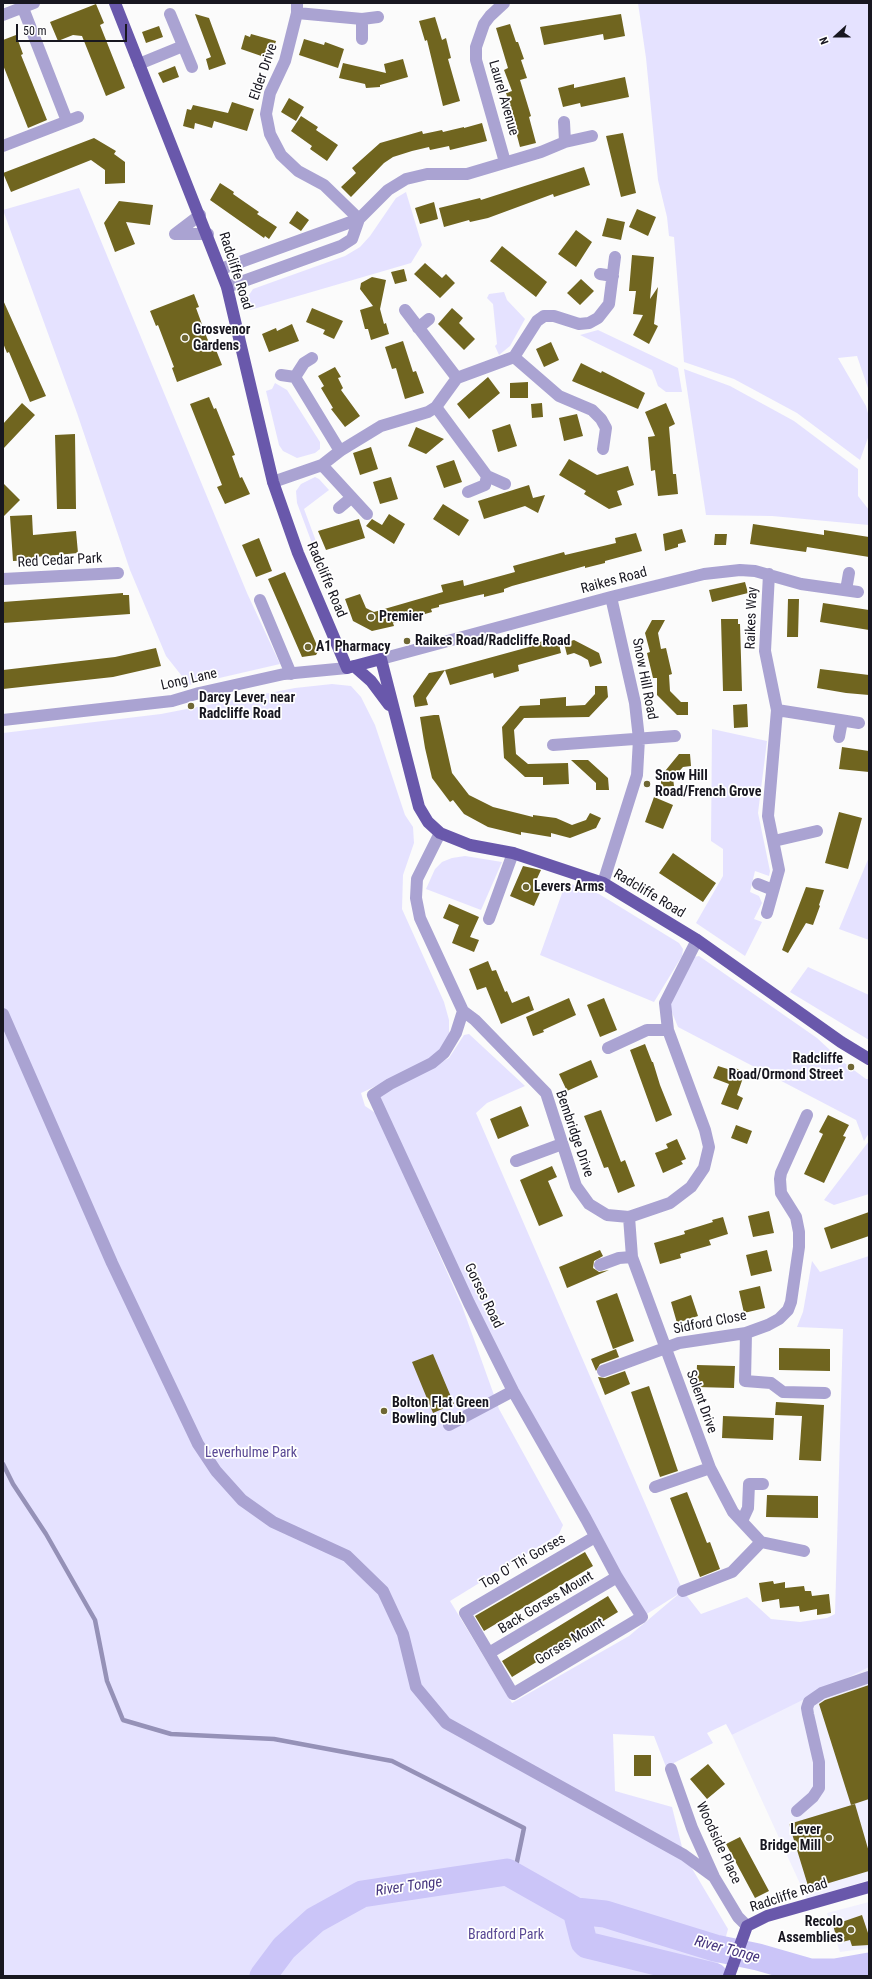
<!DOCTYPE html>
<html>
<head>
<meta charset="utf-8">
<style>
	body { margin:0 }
	#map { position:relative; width:872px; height:1979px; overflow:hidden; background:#fbfbfb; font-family:"Roboto Condensed",sans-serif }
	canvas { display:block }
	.frame { position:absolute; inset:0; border:4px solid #181720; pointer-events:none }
	.north { position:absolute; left:816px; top:16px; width:40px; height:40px; -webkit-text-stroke:3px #fff; paint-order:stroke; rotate:249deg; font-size:11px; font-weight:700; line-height:16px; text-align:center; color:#181720 }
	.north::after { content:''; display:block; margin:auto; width:14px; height:18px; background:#181720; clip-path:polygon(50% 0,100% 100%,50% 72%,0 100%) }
	.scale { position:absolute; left:16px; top:24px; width:111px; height:18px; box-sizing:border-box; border:2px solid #181720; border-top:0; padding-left:5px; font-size:12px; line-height:14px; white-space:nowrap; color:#181720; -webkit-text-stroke:3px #fff; paint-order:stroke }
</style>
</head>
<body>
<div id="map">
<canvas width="872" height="1979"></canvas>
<div class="frame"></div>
<div class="north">N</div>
<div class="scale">50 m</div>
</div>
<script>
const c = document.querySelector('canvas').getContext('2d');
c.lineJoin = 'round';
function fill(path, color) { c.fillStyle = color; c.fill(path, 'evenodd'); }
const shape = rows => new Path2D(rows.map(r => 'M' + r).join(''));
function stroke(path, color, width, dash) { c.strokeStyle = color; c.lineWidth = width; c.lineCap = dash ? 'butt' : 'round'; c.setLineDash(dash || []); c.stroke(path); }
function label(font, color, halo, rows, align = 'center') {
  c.font = font + ' "Roboto Condensed",sans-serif'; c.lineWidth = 3.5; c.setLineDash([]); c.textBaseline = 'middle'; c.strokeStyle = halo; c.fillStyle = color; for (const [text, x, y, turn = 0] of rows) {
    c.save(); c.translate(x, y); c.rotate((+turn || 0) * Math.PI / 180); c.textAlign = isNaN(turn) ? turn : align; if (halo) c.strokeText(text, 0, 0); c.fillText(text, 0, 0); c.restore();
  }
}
fill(shape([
	[866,1667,869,1667,869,1880,807,1899,732,1735],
	[869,1902,869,1948,840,1952,827,1913]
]), '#f1f0fe');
fill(shape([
	[638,3,869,3,869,391,857,356,838,358,866,406,869,417,869,435,860,460,797,413,734,379,684,362,674,237,669,236,667,217,658,180,646,58],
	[79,188,247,593,280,664,189,685,166,656,130,570,77,413,3,210],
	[406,192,422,245,411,263,250,310,247,298,253,289,345,256,360,247,370,236,396,198],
	[504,292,507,300,525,319,510,346,499,355,495,346,497,344,493,304,487,298,489,294],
	[598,330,678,368,682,392,666,392,658,386,652,370,580,335],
	[684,369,730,386,794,421,858,469,858,496,869,510,869,525,772,516,706,515],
	[275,383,287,390,320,442,320,449,315,453,297,458,283,451,279,445,266,391,272,389],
	[315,477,319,479,329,490,304,509,320,552,316,554,297,503,296,491,301,484],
	[332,684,351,686,361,697,375,725,405,815,413,827,414,843,403,875,402,909,444,1002,449,1020,449,1035,441,1051,425,1063,361,1093,365,1106,377,1114,462,1306,499,1409,563,1525,559,1534,450,1601,512,1703,629,1636,680,1593,642,1617,469,1303,379,1096,449,1058,464,1035,469,1034,525,1086,487,1103,476,1113,683,1591,701,1614,747,1597,771,1619,800,1622,827,1618,835,1614,843,1329,797,1327,803,1312,812,1261,820,1272,869,1256,869,1667,732,1735,726,1724,707,1733,713,1743,666,1767,654,1736,613,1734,615,1791,672,1807,684,1855,728,1929,715,1976,3,1976,3,733,161,714,295,688],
	[712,729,767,741,758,813,770,871,769,876,755,871,750,892,759,896,762,903,754,919,762,922,745,956,696,923,723,876,723,849,711,841],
	[465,856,502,862,481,910,426,889,435,869,442,862,452,858],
	[869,857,869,940,839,929],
	[566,882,599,894,679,943,683,949,682,956,654,1002,540,955],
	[699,956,817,1038,843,1062,866,1079,869,1079,869,1133,864,1141,856,1120,678,1027,669,1005,694,957],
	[808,967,869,995,869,1040,790,992],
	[869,1141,869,1194,834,1205,824,1200]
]), '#e5e2ff');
stroke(shape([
	[3,1464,13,1484,46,1534,95,1620,107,1681,123,1720,171,1734,274,1739,392,1761,524,1828,514,1876]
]), '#9591b7', 4.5);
stroke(shape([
	[576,1911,584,1942,587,1945,714,1976],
	[263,1976,284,1948,315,1920,362,1894,507,1872,576,1911,605,1914,715,1948,758,1957,810,1972,835,1972,869,1966]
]), '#cbc5f8', 27);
fill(shape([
	[96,4,104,23,100,25,125,88,106,96,82,36,73,35,58,41,50,22],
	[195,14,209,18,226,64,209,70,206,59,211,57],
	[621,14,625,36,604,40,603,34,544,45,540,27],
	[435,17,442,40,446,38,451,58,448,59,460,101,443,106,427,40,425,41,419,21],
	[510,24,516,42,518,42,524,59,521,60,527,78,520,80,531,116,529,117,536,143,520,147,515,128,517,128,506,93,512,91,504,70,508,68,496,28],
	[159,26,163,37,146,43,142,32],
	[251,34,276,41,270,59,241,49,245,35,250,37],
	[16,35,23,54,21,55,47,120,28,128,3,65,3,40],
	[304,39,324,45,325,42,344,49,338,68,299,55],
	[403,59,408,77,380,85,380,87,366,88,365,84,339,78,343,63,386,73,384,64],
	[175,66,179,77,163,83,158,73],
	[625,77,629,97,581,107,580,103,563,107,558,88,574,84,574,88],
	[289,98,304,107,296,121,281,112],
	[232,102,254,109,247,131,214,121,212,128,195,123,194,129,183,126,187,109,191,110,193,105,228,113],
	[301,116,318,127,316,130,338,145,327,161,310,149,312,146,291,131],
	[482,123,487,141,450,150,449,146,430,150,429,147,412,151,393,157,384,163,351,197,341,187,356,173,352,168,380,143,422,131,423,134,442,130,443,132,464,127,464,128],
	[623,133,636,193,621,197,606,136],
	[94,138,116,151,114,154,125,162,125,183,105,184,105,170,91,160,11,192,3,173],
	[584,167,590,185,554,197,553,194,488,218,470,222,469,220,444,227,439,208,480,198,481,200],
	[220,183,234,192,233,194,259,212,257,214,277,227,269,239,265,236,264,238,210,200],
	[119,201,153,205,150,225,126,222,135,244,115,252,104,223],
	[434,202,438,219,420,224,415,208],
	[637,209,656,217,648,236,629,227],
	[297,211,309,220,301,231,289,223],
	[607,218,625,222,621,240,602,236],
	[576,230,592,242,576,267,558,254],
	[502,246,547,282,536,297,490,261],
	[632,255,654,257,650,299,658,287,654,324,658,326,649,344,633,335,643,315,633,314,636,291,629,291],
	[425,263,442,278,446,274,455,283,440,298,414,274],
	[404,269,407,281,395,284,391,272],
	[372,277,386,280,380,309,384,324,386,323,389,334,371,340,368,329,365,329,360,310,373,306,360,289,361,283],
	[581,279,594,291,580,305,567,293],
	[194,294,199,307,196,308,207,338,213,351,216,350,222,365,177,382,172,368,174,367,158,325,156,326,150,311],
	[3,300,46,396,30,402,9,352,7,353,3,343],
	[312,308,343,321,334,339,323,334,325,330,306,322],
	[452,308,463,318,459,323,475,339,464,350,438,324],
	[292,324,299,341,269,352,262,334,276,328,277,331],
	[403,341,413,372,416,371,424,393,405,399,396,368,392,369,385,347],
	[551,342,559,360,544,367,536,349],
	[581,363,601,373,602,371,645,393,638,409,572,381],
	[335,367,341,377,338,378,343,388,341,390,360,416,345,427,331,409,333,408,321,388,324,386,318,376],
	[488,377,500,393,469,419,457,404],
	[528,382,528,398,510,398,510,383],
	[209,397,214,409,216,408,235,455,232,456,240,478,242,477,250,494,225,504,217,487,222,485,190,404],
	[22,403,35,415,3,449,3,424],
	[542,403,543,417,532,418,531,404],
	[666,403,675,424,669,427,673,474,676,474,678,494,658,496,655,470,651,471,648,437,655,436,645,412],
	[577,414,583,436,564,441,559,418],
	[510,424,517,446,498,452,492,430],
	[416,427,444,439,426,454,408,446],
	[75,434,76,509,57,509,55,435],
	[371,447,378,469,360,475,353,453],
	[569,459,597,475,628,466,634,485,617,491,622,505,609,509,584,494,586,491,559,475],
	[454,460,462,482,444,488,436,466],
	[391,477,398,499,380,504,373,482],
	[3,483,20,500,3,517],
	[529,485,533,498,545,495,538,513,525,506,484,519,478,501],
	[443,504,469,520,459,536,433,519],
	[389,514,405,524,394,544,366,526,372,519,382,525],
	[32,515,33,535,76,531,78,553,35,557,35,560,13,561,10,516],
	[359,519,365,538,326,550,318,531],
	[753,524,824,535,824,530,869,537,869,557,807,547,806,552,750,544],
	[682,529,686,542,678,544,678,547,665,551,663,534],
	[636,533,642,551,605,561,605,563,585,568,585,566,512,586,504,589,504,592,484,597,484,594,475,596,439,605,439,607,431,609,432,612,393,623,394,626,372,631,353,621,345,599,360,594,366,608,374,612,443,592,441,585,463,580,464,586,515,572,513,566,564,552,565,555,616,543,615,538],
	[715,534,727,534,726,545,714,545],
	[259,538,272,571,256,577,242,545],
	[285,572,319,650,316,655,302,657,268,579],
	[745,582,748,593,712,602,709,590],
	[123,593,123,595,129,595,130,614,3,623,3,602],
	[788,599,799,599,798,637,787,637],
	[823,603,869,610,869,630,820,622],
	[721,619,738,619,738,624,740,624,742,691,723,691],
	[652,620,665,620,658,633,661,649,666,648,672,674,669,675,670,691,681,702,688,702,688,715,677,715,657,695,657,678,653,678,647,653,650,652,645,633],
	[549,639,549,642,558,640,561,653,518,665,519,671,494,678,493,673,450,685,445,670,529,647,529,645],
	[574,640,599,653,602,663,590,667,588,660,581,656,574,653,567,655,564,643],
	[156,648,161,666,113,677,3,689,3,670,115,657],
	[820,669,869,675,869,695,846,693,817,688],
	[445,670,426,698,428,705,415,707,413,696,429,673],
	[595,686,607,686,608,697,589,717,524,718,514,730,516,754,528,764,568,763,569,784,543,785,543,777,525,777,504,758,502,727,520,706,540,705,540,699,566,697,566,706,585,705,595,694],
	[747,704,748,727,734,728,733,705],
	[434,715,439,715,452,773,469,795,493,807,533,817,533,815,556,818,572,825,586,820,590,813,601,818,596,828,570,838,551,833,551,837,521,832,521,835,488,827,464,814,453,800,450,802,432,778,425,748,420,717],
	[842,747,869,751,869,772,839,769],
	[679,754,690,754,691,766,683,767,673,778,674,786,661,787,661,776],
	[571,760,588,760,608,778,609,790,596,790,596,783],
	[654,797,673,805,663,829,645,822],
	[839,812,862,818,848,869,825,863],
	[673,853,716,883,703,902,659,873],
	[523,866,541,870,534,885,542,888,534,906,510,896],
	[806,887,824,890,819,905,820,906,813,925,806,923,788,953,782,950],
	[449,904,479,917,470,937,479,940,474,952,452,943,459,925,443,918],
	[488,961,492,971,496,970,505,992,507,991,512,1003,529,996,534,1010,501,1024,486,987,477,990,469,969],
	[569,998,576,1015,543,1030,544,1032,533,1036,526,1017],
	[604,998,617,1030,600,1037,587,1005],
	[645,1044,652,1062,653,1062,660,1085,672,1115,656,1122,630,1050],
	[591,1060,598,1077,567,1091,559,1074],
	[718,1066,734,1071,735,1068,745,1072,737,1095,743,1098,738,1110,721,1104,729,1084,713,1078],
	[521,1106,529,1126,498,1139,490,1119],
	[601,1110,621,1162,625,1160,635,1186,618,1193,608,1167,604,1168,584,1116],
	[828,1115,849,1125,843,1136,846,1137,824,1183,804,1174,823,1134,819,1132],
	[736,1125,752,1131,747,1144,731,1138],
	[677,1139,686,1159,681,1161,683,1164,663,1173,655,1153,668,1148,666,1144],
	[552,1166,557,1177,548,1181,563,1216,539,1226,520,1180],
	[769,1211,774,1233,753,1237,748,1216],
	[869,1212,869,1236,831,1249,824,1228],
	[723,1217,728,1234,709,1240,711,1245,680,1254,681,1258,660,1264,654,1243,685,1234,684,1231,713,1222,712,1220],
	[600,1250,603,1256,594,1261,593,1268,599,1272,609,1270,567,1288,559,1267],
	[767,1250,772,1271,751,1276,746,1255],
	[760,1286,765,1308,744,1313,739,1291],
	[617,1293,634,1341,613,1349,596,1301],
	[691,1295,698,1316,677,1323,671,1302],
	[779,1348,830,1349,830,1371,779,1370],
	[616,1349,619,1357,600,1364,596,1371,591,1359],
	[433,1354,454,1404,433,1413,412,1362],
	[697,1365,735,1366,734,1388,696,1387],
	[625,1371,630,1384,605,1395,598,1377,605,1378],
	[649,1386,678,1471,660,1477,631,1392],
	[776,1402,824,1405,821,1461,799,1460,802,1416,775,1415],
	[723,1416,774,1418,773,1440,722,1438],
	[687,1492,707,1543,710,1542,720,1569,700,1577,670,1498],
	[767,1495,818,1496,818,1518,766,1517],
	[585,1552,593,1566,484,1631,475,1616],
	[773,1581,774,1584,785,1582,785,1588,804,1586,805,1591,811,1591,812,1596,829,1594,831,1613,817,1615,817,1609,800,1612,799,1606,780,1608,779,1599,762,1602,759,1583],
	[608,1596,618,1612,512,1677,502,1661],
	[869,1685,869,1799,851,1805,819,1704,825,1700],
	[634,1755,651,1755,651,1776,634,1776],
	[708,1764,725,1784,707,1799,690,1779],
	[855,1804,869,1852,869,1871,809,1889,789,1824],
	[740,1837,769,1891,755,1898,726,1844],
	[862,1915,869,1936,869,1945,852,1946,850,1940,838,1943,833,1925]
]), '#70651f');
stroke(shape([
	[21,3,67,121],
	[297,3,297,13,285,61,270,93,266,114,270,134,281,155,298,171,324,185,359,219],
	[504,3,490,16,484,24,476,47,476,60,505,162],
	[297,13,362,19,378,17],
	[170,14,192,67],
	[3,15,34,3],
	[362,39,362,19],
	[139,64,183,46],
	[564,122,565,142],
	[3,146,78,117],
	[175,234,208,234],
	[175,234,200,215],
	[221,269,359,219],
	[600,274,613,276],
	[227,287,341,246,352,239,359,219,388,190,406,179,427,174,467,174,541,152,565,142,592,136],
	[405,310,457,378],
	[418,328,429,319],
	[514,357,559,396,592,410,601,419,606,428,603,449],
	[281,375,295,377,304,363,312,358],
	[295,377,340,451],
	[436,407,487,476,505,484],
	[322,465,367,514],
	[273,482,322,465,340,451,381,426,428,412,436,407,457,378,514,357,537,321,544,316,554,316,579,324,589,323,598,318,609,304,615,257],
	[468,492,485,485,487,476],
	[339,508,351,498],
	[3,579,118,573],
	[846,590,849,573],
	[260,600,291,674],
	[381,659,611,597,704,574,740,570,755,571,801,584,858,592],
	[777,710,859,723],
	[3,720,172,701,199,693,284,674,347,668],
	[839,737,842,721],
	[553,745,675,736],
	[440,833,417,879,416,898,420,918,463,1011,475,1020,546,1093,576,1186,589,1204,607,1215,629,1217,670,1203,691,1187,704,1168,709,1147,705,1130,668,1030,665,1003,697,940],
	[774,841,817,831],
	[603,883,637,775,639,739,635,703,611,597],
	[758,884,773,890],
	[767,913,779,870,768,816,777,710,765,651,769,574],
	[489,919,513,853],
	[463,1011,456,1033,444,1053,432,1063,390,1084,373,1095,469,1303,513,1391,586,1519,617,1577,642,1617,513,1694,465,1613,595,1537],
	[3,1014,112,1263,198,1444,216,1471,242,1500,273,1522,347,1556,383,1591,403,1634,416,1687,446,1723,684,1855,714,1877],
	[608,1048,647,1030,668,1030],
	[516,1161,562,1144],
	[629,1217,632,1257,710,1468,733,1512,761,1542,804,1551],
	[600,1265,619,1258,632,1257],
	[746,1333,745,1381,771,1383,783,1392,825,1393],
	[603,1371,679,1343,746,1333,768,1325,779,1319,788,1310,791,1302,799,1247,799,1232,796,1217,781,1193,780,1179,781,1173,807,1115],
	[449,1425,513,1391],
	[655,1487,710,1468],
	[742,1521,748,1508,749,1484,763,1484],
	[683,1591,732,1572,761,1542],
	[489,1653,617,1577],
	[671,1769,692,1828,714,1877,738,1917,747,1926],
	[797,1811,813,1797,819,1788,819,1762,808,1714,807,1708,809,1702,822,1693,869,1677]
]), '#aaa3d2', 12);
stroke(shape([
	[115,3,227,287,273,482,298,553,347,668,381,659,419,807,428,822,440,833,470,845,513,853,603,883,697,940,841,1042,869,1059],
	[354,666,371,681,389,705],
	[729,1976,747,1926,767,1916,869,1887]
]), '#6958ab', 12);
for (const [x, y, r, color] of [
	[185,338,4,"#6f6733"],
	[371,617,4,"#6f6733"],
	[407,641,4,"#6f6733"],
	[308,647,4,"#6f6733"],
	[191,706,4,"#6f6733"],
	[647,784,4,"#6f6733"],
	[526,887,4,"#6f6733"],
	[851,1067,4,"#6f6733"],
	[384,1411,4,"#6f6733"],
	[829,1838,4,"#6f6733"],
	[851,1930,4,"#6f6733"]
]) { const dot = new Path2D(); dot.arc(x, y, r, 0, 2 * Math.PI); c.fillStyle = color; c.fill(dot); stroke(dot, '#fff', 1.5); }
label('14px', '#181720', '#fff', [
	["Elder Drive",264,72,-71],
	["Laurel Avenue",503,98,74],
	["Radcliffe Road",235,271,72],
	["Red Cedar Park",60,561,-3],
	["Radcliffe Road",326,580,67],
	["Raikes Road",614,581,-15],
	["Raikes Way",752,618,-88],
	["Snow Hill Road",644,679,79],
	["Long Lane",189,680,-13],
	["Radcliffe Road",649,894,31],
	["Bembridge Drive",574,1134,71],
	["Gorses Road",483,1296,64],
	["Sidford Close",710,1323,-11],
	["Solent Drive",701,1402,70],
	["Top O' Th' Gorses",523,1562,-30],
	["Back Gorses Mount",546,1603,-31],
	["Gorses Mount",570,1642,-31],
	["Woodside Place",718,1843,65],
	["Radcliffe Road",789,1896,-18]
]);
label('bold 14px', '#181720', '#fff', [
	["Grosvenor",193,330],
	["Gardens",193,346],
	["Premier",379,617],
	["Raikes Road/Radcliffe Road",415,641],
	["A1 Pharmacy",316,647],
	["Darcy Lever, near",199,698],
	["Radcliffe Road",199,714],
	["Snow Hill",655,776],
	["Road/French Grove",655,792],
	["Levers Arms",534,887],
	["Radcliffe",843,1059,"right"],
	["Road/Ormond Street",843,1075,"right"],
	["Bolton Flat Green",392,1403],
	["Bowling Club",392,1419],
	["Lever",821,1830,"right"],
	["Bridge Mill",821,1846,"right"],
	["Recolo",843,1922,"right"],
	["Assemblies",843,1938,"right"]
], 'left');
label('14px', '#594894', '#fff', [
	["Leverhulme Park",251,1453],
	["Bradford Park",506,1935]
]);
label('italic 15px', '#45347d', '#fff', [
	["River Tonge",409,1887,-8],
	["River Tonge",727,1950,15]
]);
</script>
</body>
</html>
